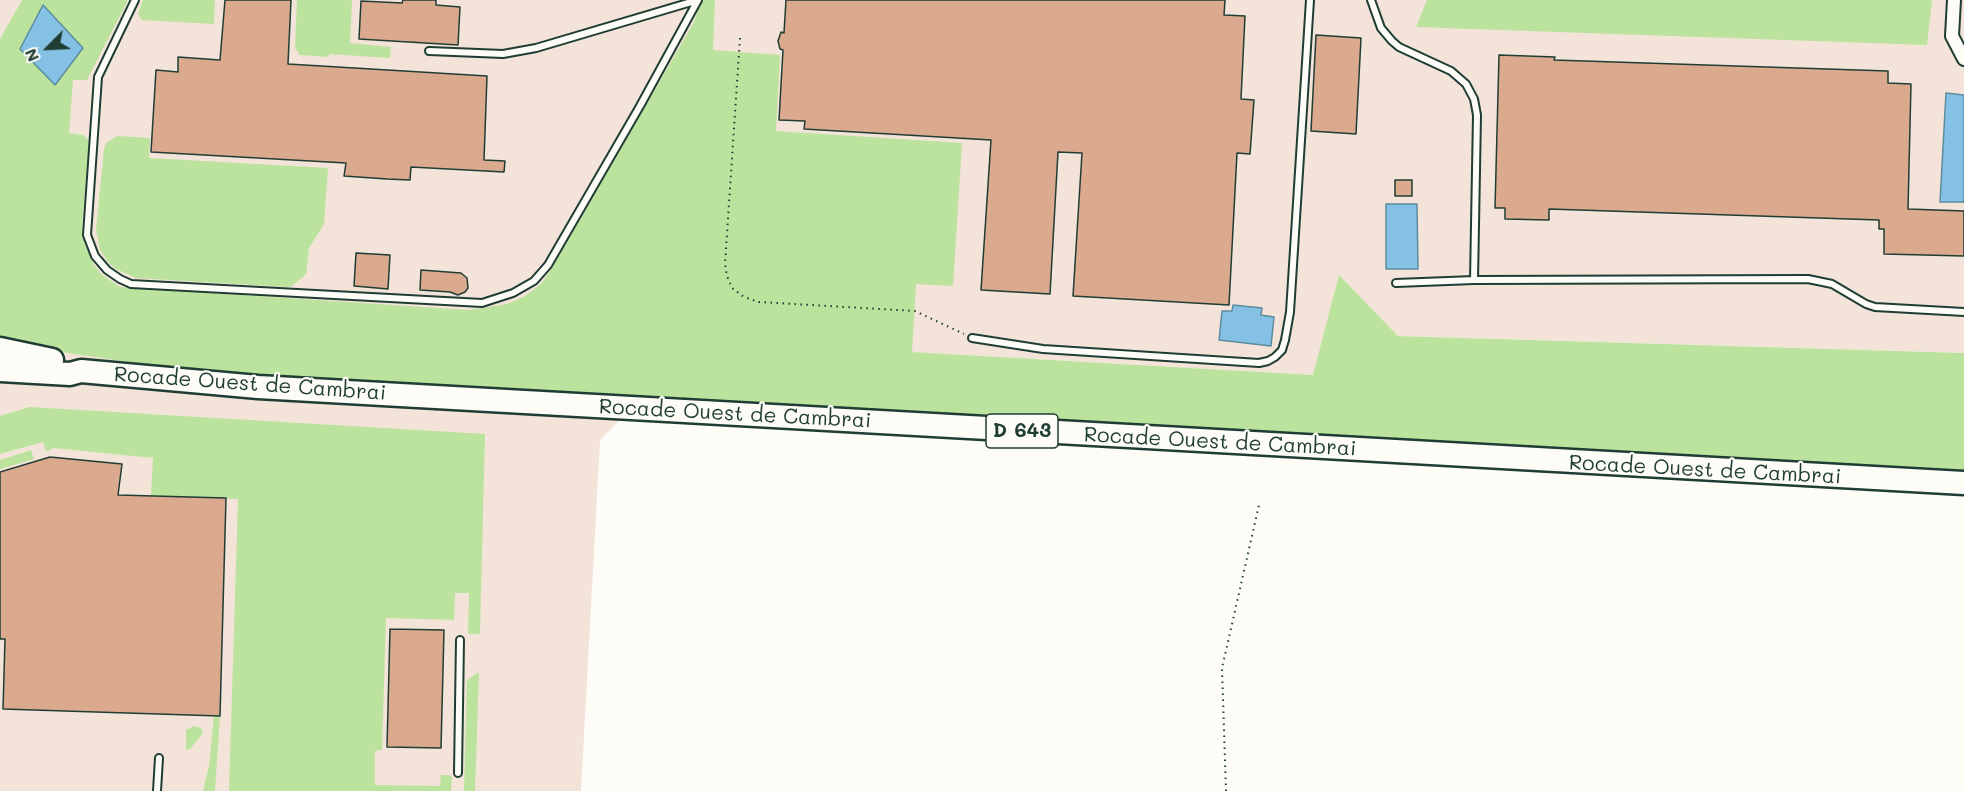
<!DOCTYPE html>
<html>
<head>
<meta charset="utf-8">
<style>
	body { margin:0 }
	#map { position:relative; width:1964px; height:791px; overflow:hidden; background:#fdfcf7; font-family:Mali,sans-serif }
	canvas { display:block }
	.north { position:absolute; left:18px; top:18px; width:60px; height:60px; -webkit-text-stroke:4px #fdfcf7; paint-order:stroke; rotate:246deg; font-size:16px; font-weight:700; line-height:24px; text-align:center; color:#1f3d34 }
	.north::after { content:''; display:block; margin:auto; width:21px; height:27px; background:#1f3d34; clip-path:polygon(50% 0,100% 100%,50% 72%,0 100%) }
</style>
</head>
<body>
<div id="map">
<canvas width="1964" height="791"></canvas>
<div class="north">N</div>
</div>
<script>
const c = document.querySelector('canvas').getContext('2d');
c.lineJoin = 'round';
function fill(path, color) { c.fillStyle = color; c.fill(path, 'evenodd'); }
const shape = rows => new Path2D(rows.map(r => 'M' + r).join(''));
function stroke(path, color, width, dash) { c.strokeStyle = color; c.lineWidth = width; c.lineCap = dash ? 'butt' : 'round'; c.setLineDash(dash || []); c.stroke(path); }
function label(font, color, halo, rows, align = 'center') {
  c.font = font + ' Mali,sans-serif'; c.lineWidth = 4.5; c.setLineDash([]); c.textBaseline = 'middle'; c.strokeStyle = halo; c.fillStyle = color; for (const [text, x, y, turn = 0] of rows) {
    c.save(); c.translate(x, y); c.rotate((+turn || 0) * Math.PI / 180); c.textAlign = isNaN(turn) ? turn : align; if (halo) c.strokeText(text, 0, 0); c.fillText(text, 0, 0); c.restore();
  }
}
fill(shape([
	[0,0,1964,0,1964,353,1398,336,1339,276,1314,375,697,340,600,440,581,791,0,791]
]), '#f3e3d8');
fill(shape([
	[22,0,128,0,87,80,73,80,69,133,83,135,89,140,82,227,85,244,94,265,101,274,120,287,469,310,507,304,525,296,541,284,552,268,694,22,701,0,715,0,713,50,780,55,776,131,962,143,953,286,916,284,912,352,1313,375,1339,275,1398,336,1964,353,1964,471,1129,425,223,372,163,367,0,343,0,39],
	[143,0,215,0,214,24,142,20,138,14],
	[297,0,352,0,350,43,391,47,390,58,329,54,329,57,300,55,295,48],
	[1427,0,1932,0,1927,45,1416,27],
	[117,136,150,138,149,158,328,168,324,224,309,248,306,274,292,286,288,287,136,278,116,269,109,263,100,250,96,230,104,149,106,143],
	[30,407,485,434,480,634,468,634,469,593,455,593,454,620,386,618,382,750,375,751,375,785,440,786,441,775,449,775,452,777,451,791,229,791,238,499,151,496,153,458,53,448,46,452,43,442,0,454,0,416],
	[31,450,34,459,0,469,0,460],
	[479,672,475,791,464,791,467,680],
	[214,716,220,716,215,791,203,791,209,766],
	[194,726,201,728,203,733,190,749,186,750,186,730]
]), '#bce39e');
const water = shape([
	[43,5,83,48,55,85,20,49,43,5],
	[1946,93,1964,95,1964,202,1940,202,1946,93],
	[1386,204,1417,204,1418,269,1386,269,1386,204],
	[1233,305,1262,308,1261,315,1274,317,1271,346,1219,340,1222,311,1232,311,1233,305]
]);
fill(water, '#84c1e4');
stroke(water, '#5c8c9e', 1.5);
const building = shape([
	[225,0,291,0,288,64,487,76,484,160,505,161,504,172,411,167,410,180,387,179,344,176,346,163,151,152,156,70,178,72,178,57,220,60,225,0],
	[403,0,436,0,436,5,460,7,458,45,359,39,361,1,402,3,403,0],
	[786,0,1225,0,1224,15,1245,16,1241,99,1254,100,1250,154,1237,153,1229,305,1073,296,1082,153,1058,152,1050,294,981,290,991,140,804,129,805,121,779,120,783,50,780,49,778,41,781,32,784,33,786,0],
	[1316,35,1361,38,1356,134,1311,131,1316,35],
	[1499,55,1555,57,1554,60,1888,71,1888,83,1911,84,1908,209,1964,211,1964,256,1884,254,1884,229,1879,229,1879,220,1549,209,1549,220,1505,219,1505,208,1495,208,1499,55],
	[1395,180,1412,180,1412,196,1395,196,1395,180],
	[356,253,390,255,388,289,354,286,356,253],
	[421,270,461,273,467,278,468,288,465,292,458,295,450,292,420,290,421,270],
	[50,457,122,464,118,495,226,498,220,716,3,709,5,639,0,639,0,472,50,457],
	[390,629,444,630,441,748,387,747,390,629]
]);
fill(building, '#dbaa8e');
stroke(building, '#1f3d34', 1.5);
const lane = shape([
	[135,0,98,77,87,235,95,256,107,270,120,279,131,284,482,303,513,293,534,281,548,265,640,106,698,0],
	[1371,0,1381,28,1392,41,1399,47,1451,71,1466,84,1474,99,1477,115,1474,280,1808,279,1832,284,1866,304,1875,307,1964,312],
	[429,51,503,54,536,48,698,0],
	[1396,283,1474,280],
	[972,338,1043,349,1166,357,1259,363,1268,361,1275,357,1282,350,1285,340,1290,312,1310,0],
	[458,773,460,640],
	[157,791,159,758]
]);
const street = shape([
	[1954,0,1952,36,1964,59]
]);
const highway = shape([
	[0,349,52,360],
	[0,370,70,374,81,371,258,387,1964,483]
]);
stroke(lane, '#1f3d34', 10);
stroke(street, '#1f3d34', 16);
stroke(highway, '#1f3d34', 27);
stroke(shape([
	[740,38,725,264,727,276,732,288,744,297,759,302,915,311,964,334],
	[1226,791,1222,668,1259,505]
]), '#1f3d34', 2, [1.5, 4.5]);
stroke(lane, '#fdfcf7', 6);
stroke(street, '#fdfcf7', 12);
stroke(highway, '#fdfcf7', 22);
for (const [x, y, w] of [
	[1022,431,72]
]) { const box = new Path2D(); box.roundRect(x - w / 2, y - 17, w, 34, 4.5); c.fillStyle = '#fdfcf7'; c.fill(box); stroke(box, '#1f3d34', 1.5); }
label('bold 20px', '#1f3d34', null, [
	["D 643",1022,431]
]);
label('21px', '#1f3d34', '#fdfcf7', [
	["Rocade Ouest de Cambrai",250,384,4],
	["Rocade Ouest de Cambrai",735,414,3],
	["Rocade Ouest de Cambrai",1220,442,3],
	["Rocade Ouest de Cambrai",1705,470,3]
]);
</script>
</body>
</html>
